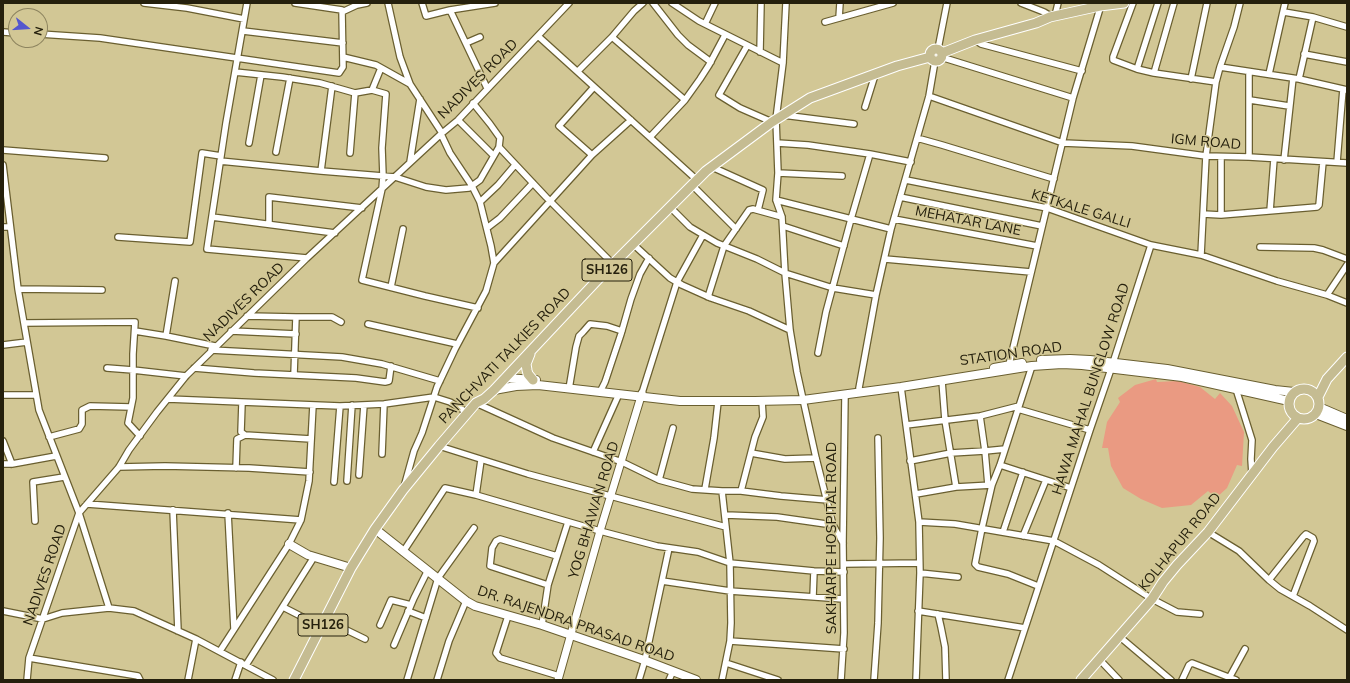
<!DOCTYPE html>
<html>
<head>
<meta charset="utf-8">
<style>
	body { margin:0 }
	#map { position:relative; width:1350px; height:683px; overflow:hidden; background:#d2c795; font-family:Mulish,sans-serif }
	canvas { display:block }
	.frame { position:absolute; inset:0; border:4px solid #25200d; pointer-events:none }
	.north { position:absolute; left:8px; top:8px; width:40px; height:40px; box-sizing:border-box; background:#d2c795; border:1px solid #8d845f; border-radius:50%; rotate:107deg; font-size:11px; font-weight:700; line-height:16px; text-align:center; color:#25200d }
	.north::after { content:''; display:block; margin:auto; width:14px; height:18px; background:#5457ce; clip-path:polygon(50% 0,100% 100%,50% 72%,0 100%) }
</style>
</head>
<body>
<div id="map">
<canvas width="1350" height="683"></canvas>
<div class="frame"></div>
<div class="north">N</div>
</div>
<script>
const c = document.querySelector('canvas').getContext('2d');
c.lineJoin = 'round';
function fill(path, color) { c.fillStyle = color; c.fill(path, 'evenodd'); }
const shape = rows => new Path2D(rows.map(r => 'M' + r).join(''));
function stroke(path, color, width, dash) { c.strokeStyle = color; c.lineWidth = width; c.lineCap = dash ? 'butt' : 'round'; c.setLineDash(dash || []); c.stroke(path); }
function label(font, color, halo, rows, align = 'center') {
  c.font = font + ' Mulish,sans-serif'; c.lineWidth = 3; c.setLineDash([]); c.textBaseline = 'middle'; c.strokeStyle = halo; c.fillStyle = color; for (const [text, x, y, turn = 0] of rows) {
    c.save(); c.translate(x, y); c.rotate((+turn || 0) * Math.PI / 180); c.textAlign = isNaN(turn) ? turn : align; if (halo) c.strokeText(text, 0, 0); c.fillText(text, 0, 0); c.restore();
  }
}
fill(shape([
	[1156,379,1157,382,1178,381,1200,387,1215,399,1220,393,1232,406,1244,432,1242,466,1237,465,1227,488,1216,498,1208,491,1191,505,1162,508,1141,499,1123,488,1111,466,1108,448,1102,448,1107,422,1120,402,1118,398,1135,385]
]), '#ea9a82');
const minor = shape([
	[144,3,187,8,244,19],
	[247,3,226,123,207,249,307,258],
	[388,3,400,57,410,84,442,133],
	[422,3,426,16,450,10],
	[653,3,678,35,688,45,711,62],
	[672,3,699,21,783,63],
	[786,3,783,63,776,119,778,173,776,200,782,217,785,273,790,330,797,372,816,458,833,525,843,543],
	[1021,3,1044,12,1049,15,1050,17],
	[1133,3,1113,57,1113,60,1137,69,1154,73,1216,82],
	[1240,3,1234,27,1220,67,1216,82,1206,156,1201,255,1277,281,1327,295,1347,303],
	[357,5,367,3],
	[342,12,357,5,357,3],
	[1284,12,1313,17],
	[1055,16,1058,3],
	[839,18,840,3],
	[825,22,893,3],
	[705,24,715,3],
	[243,31,343,43],
	[3,32,16,33],
	[40,34,100,38,339,73,343,67,342,10,295,3],
	[538,36,697,180],
	[612,37,685,100],
	[975,40,981,44,1082,71],
	[466,43,480,37],
	[747,46,719,95,740,108,772,122],
	[938,49,947,3],
	[760,52,761,3],
	[1304,54,1347,62],
	[343,57,376,65,410,84],
	[941,57,1073,98],
	[1220,67,1299,79,1347,90],
	[1137,69,1158,3],
	[578,71,612,37,634,11,643,3],
	[235,72,282,77,320,83,355,93],
	[1154,73,1174,3],
	[1269,74,1285,3],
	[1191,79,1207,3],
	[1299,79,1313,17,1347,27],
	[487,88,450,10,495,3],
	[372,90,381,68],
	[929,96,1063,143,1132,146,1206,156,1249,157,1347,163],
	[1250,100,1289,106],
	[865,107,875,75],
	[783,115,854,124],
	[458,120,493,155],
	[650,137,685,100,700,79,709,65,725,35],
	[917,138,942,145,1054,179],
	[249,143,261,75],
	[777,143,808,145,870,154,851,219,826,312,818,353],
	[499,147,546,197,613,264],
	[3,150,105,158],
	[276,152,290,78],
	[350,153,355,93,372,90,386,94,382,148,383,176,382,189,362,280,425,296,478,308],
	[870,154,911,162],
	[592,155,631,120],
	[1249,157,1249,72],
	[1284,160,1293,78],
	[220,161,321,171,395,177,426,187,446,190,469,188,480,180,499,147,500,138,490,124,473,103],
	[410,162,420,99],
	[1337,162,1343,89],
	[3,165,18,289,39,410,79,513,109,608],
	[712,167,763,190,758,210],
	[321,171,332,86],
	[778,173,842,176],
	[906,180,1047,208,1151,245,1201,255],
	[692,185,736,229],
	[900,197,1042,226],
	[776,200,891,229],
	[480,202,498,185,515,165],
	[670,207,690,227,717,243,757,259,785,273,833,288,876,295],
	[1270,211,1274,159],
	[1203,214,1221,215,1317,207,1319,205,1323,162],
	[1221,215,1221,157],
	[212,217,335,233],
	[894,219,1037,246],
	[269,224,269,197,362,208],
	[783,226,844,246],
	[3,227,10,227],
	[487,228,500,218,533,183],
	[118,237,190,242,202,153,221,156],
	[633,244,670,278,682,285,711,298,749,311,790,330],
	[1260,247,1314,248,1323,250,1347,259],
	[885,259,1031,272],
	[494,263,592,155,559,126,594,87],
	[391,287,403,229],
	[18,289,102,290],
	[1327,295,1347,265],
	[708,297,724,246,749,210,753,209,782,217],
	[247,316,296,317,294,375],
	[296,317,332,317,341,322],
	[24,323,135,322,133,354,133,398,128,423,140,436],
	[368,324,457,344],
	[135,331,166,336,175,281],
	[231,331,296,334],
	[166,336,215,346],
	[3,345,27,342],
	[211,350,342,357,382,364,440,381],
	[1032,366,1000,465,992,485,982,528,975,564,978,567,1008,574,1038,586],
	[107,368,133,370,186,376],
	[194,368,254,373,356,378,385,382,389,381,391,366],
	[1008,369,1073,98,1101,5],
	[942,381,945,420,956,487],
	[901,387,919,522,920,573,916,680],
	[569,389,576,347,579,336,583,332,590,324,607,326,622,331],
	[1236,389,1252,440,1251,459,1252,474],
	[600,392,605,382,621,334,631,299,640,274,649,258],
	[860,392,859,388,876,295,891,229,929,96,935,61],
	[642,393,677,282,703,235],
	[3,395,36,395],
	[168,399,340,406,384,404,434,397,450,402,468,413],
	[242,403,241,432,245,435,311,439],
	[476,403,553,438,622,462,659,480,692,489,722,491,741,491,781,496,828,500],
	[1018,409,1090,430],
	[980,416,985,451,988,485],
	[906,425,980,416,1019,406],
	[49,437,79,429,82,424,82,410,90,406,131,407],
	[3,441,12,464],
	[439,446,528,474,726,527],
	[593,452,619,394],
	[751,453,785,459,816,458],
	[382,454,384,404],
	[481,460,476,495,600,531,657,546,698,552,730,563,814,571,844,572],
	[910,461,951,453,985,451,1005,449],
	[3,464,12,464,56,456],
	[1000,465,1071,488],
	[119,467,165,466,249,468,310,472],
	[236,468,237,439,245,435],
	[359,475,364,405],
	[659,480,673,428],
	[347,481,352,405],
	[334,482,340,406],
	[404,487,414,451,422,433,437,387,455,349,486,291,494,263,491,246,480,202,472,186,450,153,441,134],
	[705,489,714,438,718,402],
	[741,491,755,437,763,417,762,401],
	[916,494,956,487,992,485],
	[87,504,301,520],
	[173,510,178,631],
	[228,513,234,629],
	[726,515,777,517,833,525],
	[35,521,33,482,64,477],
	[919,522,955,524,1054,541,1099,565,1152,599,1177,612,1200,614],
	[1003,532,1023,472],
	[1208,532,1239,551,1269,580,1280,589,1310,606,1347,630],
	[1023,536,1046,480],
	[403,552,445,488,476,495],
	[844,564,919,563],
	[920,573,958,577],
	[1269,580,1303,537,1306,534,1313,538,1314,541,1293,596],
	[662,581,730,591,843,599],
	[548,585,490,566,492,548,496,541,500,539,557,556],
	[813,597,814,571],
	[283,607,322,627],
	[3,611,43,619,62,613,109,608,134,611,196,639,273,680],
	[408,611,426,618],
	[918,611,1025,628],
	[938,614,941,627,945,647,946,680],
	[508,616,496,653,500,658,559,676],
	[326,620,365,639],
	[380,625,391,600,411,605],
	[542,625,548,585,568,522],
	[1120,637,1171,680],
	[730,641,844,649],
	[394,645,414,598,428,570],
	[220,651,289,544,301,520,309,481,313,405],
	[29,658,138,676,140,680],
	[1099,659,1119,680],
	[726,663,778,680],
	[246,665,314,557],
	[27,680,29,658,79,513,119,467,129,450,157,412,186,376,307,258,441,134,458,120,569,3],
	[188,680,196,639],
	[235,680,241,662],
	[407,680,438,578,474,528],
	[437,680,449,641,466,601],
	[639,680,645,660,669,548],
	[669,680,673,671],
	[722,680,730,641,731,623,730,563,722,491],
	[841,680,844,633,843,543,845,395],
	[874,680,878,623,880,538,878,438],
	[1008,680,1090,430,1111,369,1151,245],
	[1182,680,1189,665,1192,663,1236,680],
	[1228,680,1245,649]
]);
const tertiary = shape([
	[558,680,600,531,642,393]
]);
const secondary = shape([
	[1041,360,1070,359,1090,360,1167,369,1275,390,1294,392],
	[994,368,1022,363],
	[505,378,536,380],
	[494,390,516,386,538,385,680,401,755,401,803,400,901,387,1032,366,1062,364,1082,365,1182,377,1289,401],
	[1319,407,1347,419],
	[1316,414,1347,426],
	[375,529,466,601,475,606,542,625,641,659,696,680],
	[289,544,308,555,351,568]
]);
const primary = shape([
	'930 55a6 6 0 1 1 12 0a6 6 0 1 1-12 0Z',
	[942,53,975,40,1036,23,1050,17,1100,6,1124,3],
	[530,354,526,364,527,370,528,374,533,380],
	'1289 404a15 15 0 1 1 30 0a15 15 0 1 1-30 0Z',
	[1318,397,1327,379,1347,357],
	[294,680,351,568,375,529,403,490,439,446,476,403,484,399,494,390,605,272,706,171,772,122,810,98,897,66,930,57],
	[1081,680,1152,599,1163,582,1177,565,1208,532,1273,447,1298,418]
]);
stroke(minor, '#6a5f30', 8);
stroke(tertiary, '#6a5f30', 9);
stroke(secondary, '#6a5f30', 10);
stroke(primary, '#fff', 11);
stroke(minor, '#fff', 5.5);
stroke(tertiary, '#fff', 7);
stroke(secondary, '#fff', 8);
stroke(primary, '#c5bc92', 9);
for (const [x, y, w] of [
	[607,270,50],
	[323,625,50]
]) { const box = new Path2D(); box.roundRect(x - w / 2, y - 11, w, 22, 3); c.fillStyle = '#d2c795'; c.fill(box); stroke(box, '#25200d', 1); }
label('bold 13px', '#25200d', null, [
	["SH126",607,270],
	["SH126",323,625]
]);
label('14px', '#25200d', '#d2c795', [
	["NADIVES ROAD",478,79,-45],
	["IGM ROAD",1206,142,5],
	["KETKALE GALLI",1081,209,17],
	["MEHATAR LANE",968,221,11],
	["NADIVES ROAD",244,302,-44],
	["STATION ROAD",1011,354,-8],
	["PANCHVATI TALKIES ROAD",505,356,-46],
	["HAWA MAHAL BUNGLOW ROAD",1091,389,-72],
	["YOG BHAWAN ROAD",594,510,-73],
	["SAKHARPE HOSPITAL ROAD",832,538,-90],
	["KOLHAPUR ROAD",1180,542,-51],
	["NADIVES ROAD",45,575,-71],
	["DR. RAJENDRA PRASAD ROAD",576,624,19]
]);
</script>
</body>
</html>
